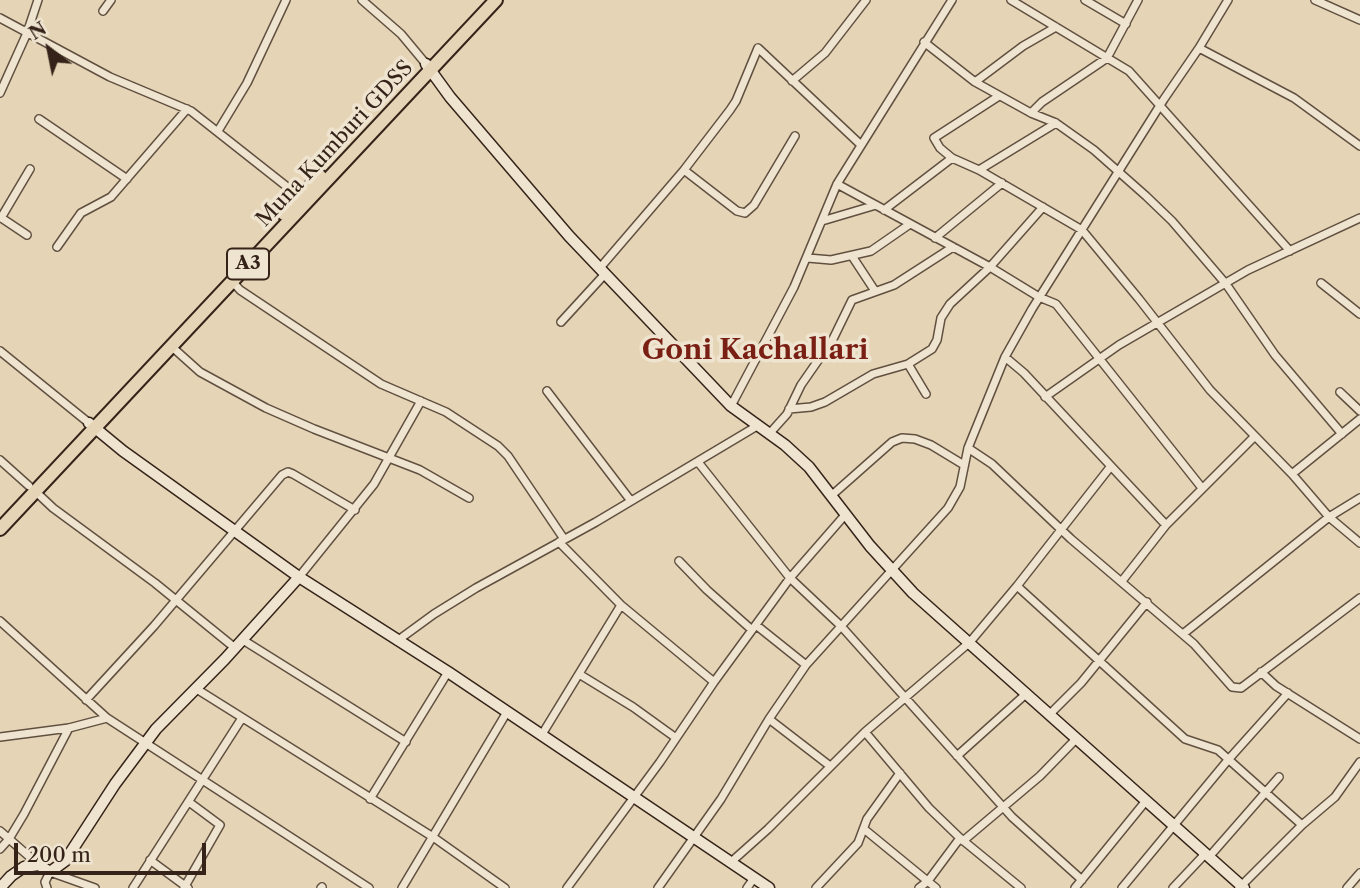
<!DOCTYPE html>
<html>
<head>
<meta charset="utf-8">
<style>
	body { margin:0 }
	#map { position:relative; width:1360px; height:888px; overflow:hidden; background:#e5d5b6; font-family:"Libre Caslon Text",serif }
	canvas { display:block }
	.north { position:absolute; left:14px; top:14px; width:70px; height:70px; -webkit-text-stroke:5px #eee4d0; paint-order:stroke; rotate:328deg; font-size:19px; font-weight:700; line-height:28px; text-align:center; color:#352319 }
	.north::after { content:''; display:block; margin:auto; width:24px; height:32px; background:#352319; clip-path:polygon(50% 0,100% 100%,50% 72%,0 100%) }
	.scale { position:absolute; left:14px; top:843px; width:192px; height:32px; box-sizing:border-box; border:4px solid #352319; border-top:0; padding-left:9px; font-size:21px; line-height:24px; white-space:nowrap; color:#352319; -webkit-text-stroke:5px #eee4d0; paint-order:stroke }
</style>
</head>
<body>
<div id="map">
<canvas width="1360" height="888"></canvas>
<div class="north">N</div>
<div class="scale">200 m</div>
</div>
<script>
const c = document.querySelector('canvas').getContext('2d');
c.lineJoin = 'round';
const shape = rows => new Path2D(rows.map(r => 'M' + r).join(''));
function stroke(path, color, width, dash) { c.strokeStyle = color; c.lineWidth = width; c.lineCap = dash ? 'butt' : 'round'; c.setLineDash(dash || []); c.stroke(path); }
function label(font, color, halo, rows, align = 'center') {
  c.font = font + ' "Libre Caslon Text",serif'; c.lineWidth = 7; c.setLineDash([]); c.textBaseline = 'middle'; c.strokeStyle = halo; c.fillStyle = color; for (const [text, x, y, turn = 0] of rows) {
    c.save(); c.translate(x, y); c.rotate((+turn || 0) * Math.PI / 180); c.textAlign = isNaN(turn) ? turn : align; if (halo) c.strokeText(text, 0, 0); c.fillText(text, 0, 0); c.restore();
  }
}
const street = shape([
	[362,0,401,34,426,64],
	[1011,0,1129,71,1290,251],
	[1085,0,1126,24],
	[1315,0,1360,20],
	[103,11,111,0],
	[0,18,110,77,191,111,300,197],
	[924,42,975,82,1031,113,1056,123,1094,150,1146,196,1172,221,1226,284,1275,355,1342,434],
	[1199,48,1294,98,1360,146],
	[792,81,825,53,866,0],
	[975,82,1023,46,1056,27],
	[0,93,27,33,38,0],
	[999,96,934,138,940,148,952,158,979,170,1082,230,1139,299,1210,390,1292,474,1329,517,1360,543],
	[1031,113,1042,102,1107,58,1138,0],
	[39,119,127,179],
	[218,131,247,83,286,0],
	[684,170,737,211,745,213,754,205,795,136],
	[979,170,1056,123],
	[837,184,990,267,1039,297,1056,304,1202,488],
	[884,210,952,158],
	[0,217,27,235],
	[1,218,30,169],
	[822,221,876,205],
	[935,238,1002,183],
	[57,247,81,213,111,197,187,109],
	[852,256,875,291],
	[808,258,831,260,871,251,910,224],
	[599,269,684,170,730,110,736,101,758,48,861,145],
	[232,281,240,290,381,384,446,412,498,446,508,456,564,539],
	[1321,283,1360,314],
	[561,322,605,274],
	[171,346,200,372,266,408,314,429,420,470,469,498],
	[0,351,89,423],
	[1005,357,1024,373,1166,525],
	[908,364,926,394],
	[547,391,631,501],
	[1340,392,1360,411],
	[1045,397,1119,345,1248,270,1360,218],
	[731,406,794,287,837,184,952,0],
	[789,409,811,407,825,402,873,374,908,364,932,349,937,340,941,318,950,304,990,267,1043,207],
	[770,433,787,414,801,385,833,339,852,300,894,285,953,247],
	[968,448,992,464,1071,539,1194,644,1232,687,1241,688,1360,598],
	[0,460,29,486],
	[698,462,790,578,841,626,1012,817,1082,880],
	[1292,474,1360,419],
	[35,491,53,508,155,583,235,648],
	[831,496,892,442,902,438,915,439,931,445,964,465],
	[559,542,621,605,714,682],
	[679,561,707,590,752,630],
	[299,577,374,484,421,401],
	[1122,581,1166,525,1255,436],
	[1017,586,1185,739,1218,750,1302,825],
	[0,621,107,718,369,888],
	[756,625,806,665],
	[1183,634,1329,517,1360,498],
	[243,640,406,742],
	[397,641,434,614,476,588,596,522,757,426],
	[1261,672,1276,686,1360,739],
	[579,674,633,707,676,738],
	[195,688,433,837,505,888],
	[86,700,154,626,282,475,288,472,293,474,355,510],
	[1050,714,1081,683,1147,602],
	[769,719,830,766],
	[865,732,929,808,960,838,1021,888],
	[541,736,621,605],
	[0,737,69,728,107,718],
	[957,756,1027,693],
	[370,799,448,672],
	[864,829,936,888],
	[0,831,39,865],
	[963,841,1040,776,1076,739],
	[0,849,9,839,24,814,69,728],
	[1209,857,1279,777],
	[150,860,188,888],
	[730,863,768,829,865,732,970,642,1017,586,1111,466],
	[47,888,45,882,50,872,95,888],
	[133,888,242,718],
	[184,888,220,825,189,802],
	[321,888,322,887],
	[402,888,507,712],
	[567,888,660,762,714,682,790,578,845,515],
	[658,888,721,799,769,719,806,665,948,508,960,487,968,448,1005,357,1032,309,1164,99,1199,48,1228,0],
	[747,888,754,878],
	[816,888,858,843,867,819,900,773],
	[919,888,928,881,960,838],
	[1075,888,1145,802],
	[1122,888,1228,760,1288,693],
	[1173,888,1206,853],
	[1239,888,1302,825,1335,797,1360,762],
	[1347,888,1360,873]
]);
const secondary = shape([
	[426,64,450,97,569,236,731,406,785,445,809,467,870,546,913,593,1244,888],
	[89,423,123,451,299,577,448,672,769,888],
	[0,888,11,876,24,867,39,865,50,872,65,861,115,784,156,729,225,659,299,577]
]);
const highway = shape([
	[284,214,320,176],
	[0,529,496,0]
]);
stroke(street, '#615040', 10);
stroke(secondary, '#352319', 13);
stroke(highway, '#352319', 16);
stroke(street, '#eee4d0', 7);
stroke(secondary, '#eee4d0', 10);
stroke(highway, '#e5d5b6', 12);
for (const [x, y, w] of [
	[248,264,42]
]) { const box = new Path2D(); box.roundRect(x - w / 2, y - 15.5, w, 31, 5); c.fillStyle = '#eee4d0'; c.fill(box); stroke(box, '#352319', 2); }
label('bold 19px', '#352319', null, [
	["A3",248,264]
]);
label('21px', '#352319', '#eee4d0', [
	["Muna Kumburi GDSS",335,144,-47]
]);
label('bold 28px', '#7a1f14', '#eee4d0', [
	["Goni Kachallari",755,351]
]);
</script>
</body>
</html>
